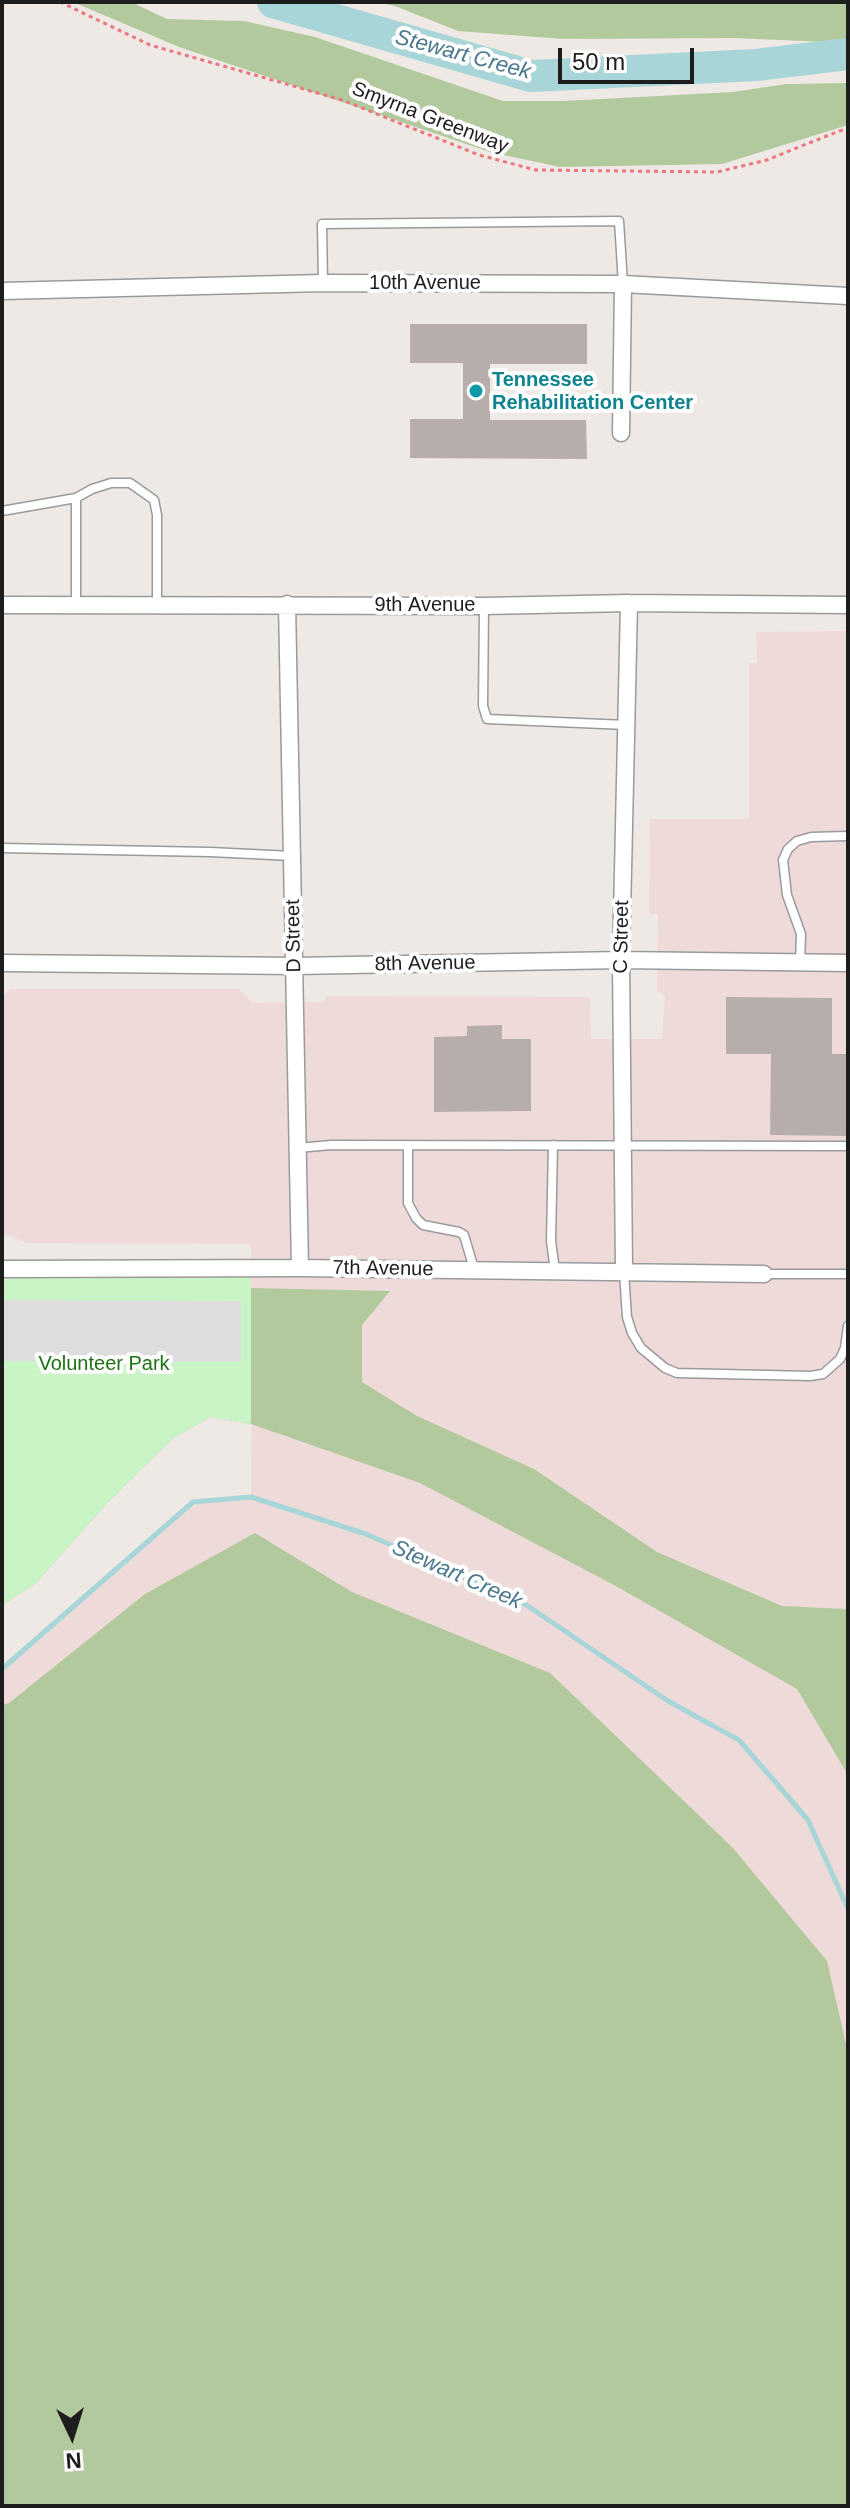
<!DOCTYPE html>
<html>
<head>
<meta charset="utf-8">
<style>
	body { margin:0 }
	#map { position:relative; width:850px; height:2508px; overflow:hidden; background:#eee9e4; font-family:Helvetica,sans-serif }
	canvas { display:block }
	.frame { position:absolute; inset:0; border:4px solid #1d1d1d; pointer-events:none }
	.north { position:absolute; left:32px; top:2396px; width:80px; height:80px; -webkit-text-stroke:6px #fff; paint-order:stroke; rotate:176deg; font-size:22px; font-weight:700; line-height:32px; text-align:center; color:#1d1d1d }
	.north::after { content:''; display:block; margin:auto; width:28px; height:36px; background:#1d1d1d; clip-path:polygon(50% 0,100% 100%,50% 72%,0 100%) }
	.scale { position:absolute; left:558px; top:48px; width:136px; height:36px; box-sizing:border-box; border:4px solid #1d1d1d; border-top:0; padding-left:10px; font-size:24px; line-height:28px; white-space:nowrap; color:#1d1d1d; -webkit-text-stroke:6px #fff; paint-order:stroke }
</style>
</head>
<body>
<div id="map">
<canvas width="850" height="2508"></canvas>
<div class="frame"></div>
<div class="north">N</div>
<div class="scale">50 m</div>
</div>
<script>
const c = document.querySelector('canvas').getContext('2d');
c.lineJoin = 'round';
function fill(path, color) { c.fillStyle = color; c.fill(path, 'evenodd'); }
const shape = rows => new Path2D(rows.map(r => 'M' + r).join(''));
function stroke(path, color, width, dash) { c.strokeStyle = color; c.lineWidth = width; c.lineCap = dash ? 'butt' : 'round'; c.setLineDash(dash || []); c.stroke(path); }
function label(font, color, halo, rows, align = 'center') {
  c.font = font + ' Helvetica,sans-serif'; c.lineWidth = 8; c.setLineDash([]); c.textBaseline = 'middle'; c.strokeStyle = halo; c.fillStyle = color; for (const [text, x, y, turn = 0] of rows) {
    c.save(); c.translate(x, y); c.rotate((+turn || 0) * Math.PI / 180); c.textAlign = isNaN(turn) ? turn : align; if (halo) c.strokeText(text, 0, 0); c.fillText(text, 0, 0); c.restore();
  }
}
fill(shape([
	[848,631,848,2506,2,2506,2,1669,193,1502,251,1497,252,1394,251,1244,27,1243,2,1233,2,998,10,989,239,989,253,1003,324,1002,325,996,590,997,591,1039,662,1039,665,996,657,991,658,914,649,914,650,819,749,819,749,663,757,663,756,632]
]), '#eedbd9');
fill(shape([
	[73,2,131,2,167,19,244,21,315,37,503,101,564,101,733,92,787,84,848,83,848,125,722,164,560,167,490,152,179,47],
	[376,2,848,2,848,43,733,38,563,39,458,31,395,6],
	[251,1288,390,1291,362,1325,362,1382,417,1416,534,1469,657,1552,782,1606,848,1609,848,1775,797,1689,614,1585,420,1483,251,1424,210,1417,172,1439,108,1502,36,1583,2,1605,2,1402,251,1394],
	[255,1533,352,1592,550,1673,732,1847,827,1961,848,2053,848,2506,2,2506,2,1705,9,1703,145,1594]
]), '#b2c99d');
fill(shape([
	[251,1263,251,1424,210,1417,172,1439,108,1502,36,1583,2,1605,2,1264]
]), '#c9f4c5');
fill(shape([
	[2,1300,241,1301,241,1362,2,1361]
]), '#ddd');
stroke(shape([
	[2,1669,193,1502,251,1497,366,1534,525,1604,668,1701,739,1740,808,1820,848,1909]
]), '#a8d5d7', 5);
stroke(shape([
	[273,2,531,76,756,65,848,54]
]), '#a8d5d7', 32);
fill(shape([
	[410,324,587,324,587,364,490,364,490,420,586,420,587,459,410,458,410,419,463,419,463,363,410,363],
	[726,997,832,998,832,1054,848,1054,848,1136,770,1135,771,1054,726,1054],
	[502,1025,502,1039,531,1039,531,1111,434,1112,434,1037,467,1036,467,1026]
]), '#b7adaa');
const service = shape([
	[323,283,322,224,619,221,623,284],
	[2,511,76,498],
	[76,605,76,498,92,489,111,483,130,483,154,500,157,515,157,605],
	[484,606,483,706,487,719,626,725],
	[2,848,210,852,292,856],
	[800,962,801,934,787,895,783,860,788,849,797,841,811,837,848,836],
	[408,1145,408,1203,416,1218,423,1225,459,1232,464,1235,474,1269],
	[553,1145,551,1241,555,1271],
	[298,1148,331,1145,848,1146],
	[624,1272,627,1317,632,1333,641,1348,665,1368,677,1373,810,1376,823,1374,840,1359,845,1348,848,1326],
	[765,1274,848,1274]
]);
const minor = shape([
	[2,291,323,283,623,284,848,296],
	[621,433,623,284],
	[287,604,300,1268],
	[2,605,484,606,629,603,848,605],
	[2,963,295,966,621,960,848,963],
	[2,1269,300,1268,764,1274],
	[624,1272,621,960,629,603]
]);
stroke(service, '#9a9a9a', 11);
stroke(minor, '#9a9a9a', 19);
stroke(shape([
	[60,2,150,45,342,100,479,155,536,170,717,172,767,160,839,131,848,129]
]), '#ed767f', 3, [4, 4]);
stroke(service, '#fff', 8);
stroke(minor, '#fff', 16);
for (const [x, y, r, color] of [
	[476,391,8,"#0f9aa8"]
]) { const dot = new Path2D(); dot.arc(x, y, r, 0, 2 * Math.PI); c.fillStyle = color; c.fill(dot); stroke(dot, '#fff', 3); }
label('20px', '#1d1d1d', '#fff', [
	["Smyrna Greenway",430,118,21],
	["10th Avenue",425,283],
	["9th Avenue",425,605],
	["D Street",294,936,-91],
	["C Street",622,937,-89],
	["8th Avenue",425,964,-1],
	["7th Avenue",383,1269,1]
]);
label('bold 20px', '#0d838f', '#fff', [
	["Tennessee",492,380],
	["Rehabilitation Center",492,403]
], 'left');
label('20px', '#1e7215', '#fff', [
	["Volunteer Park",104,1364]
]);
label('italic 22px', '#49788e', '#fff', [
	["Stewart Creek",463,55,15],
	["Stewart Creek",457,1575,24]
]);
</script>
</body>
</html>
